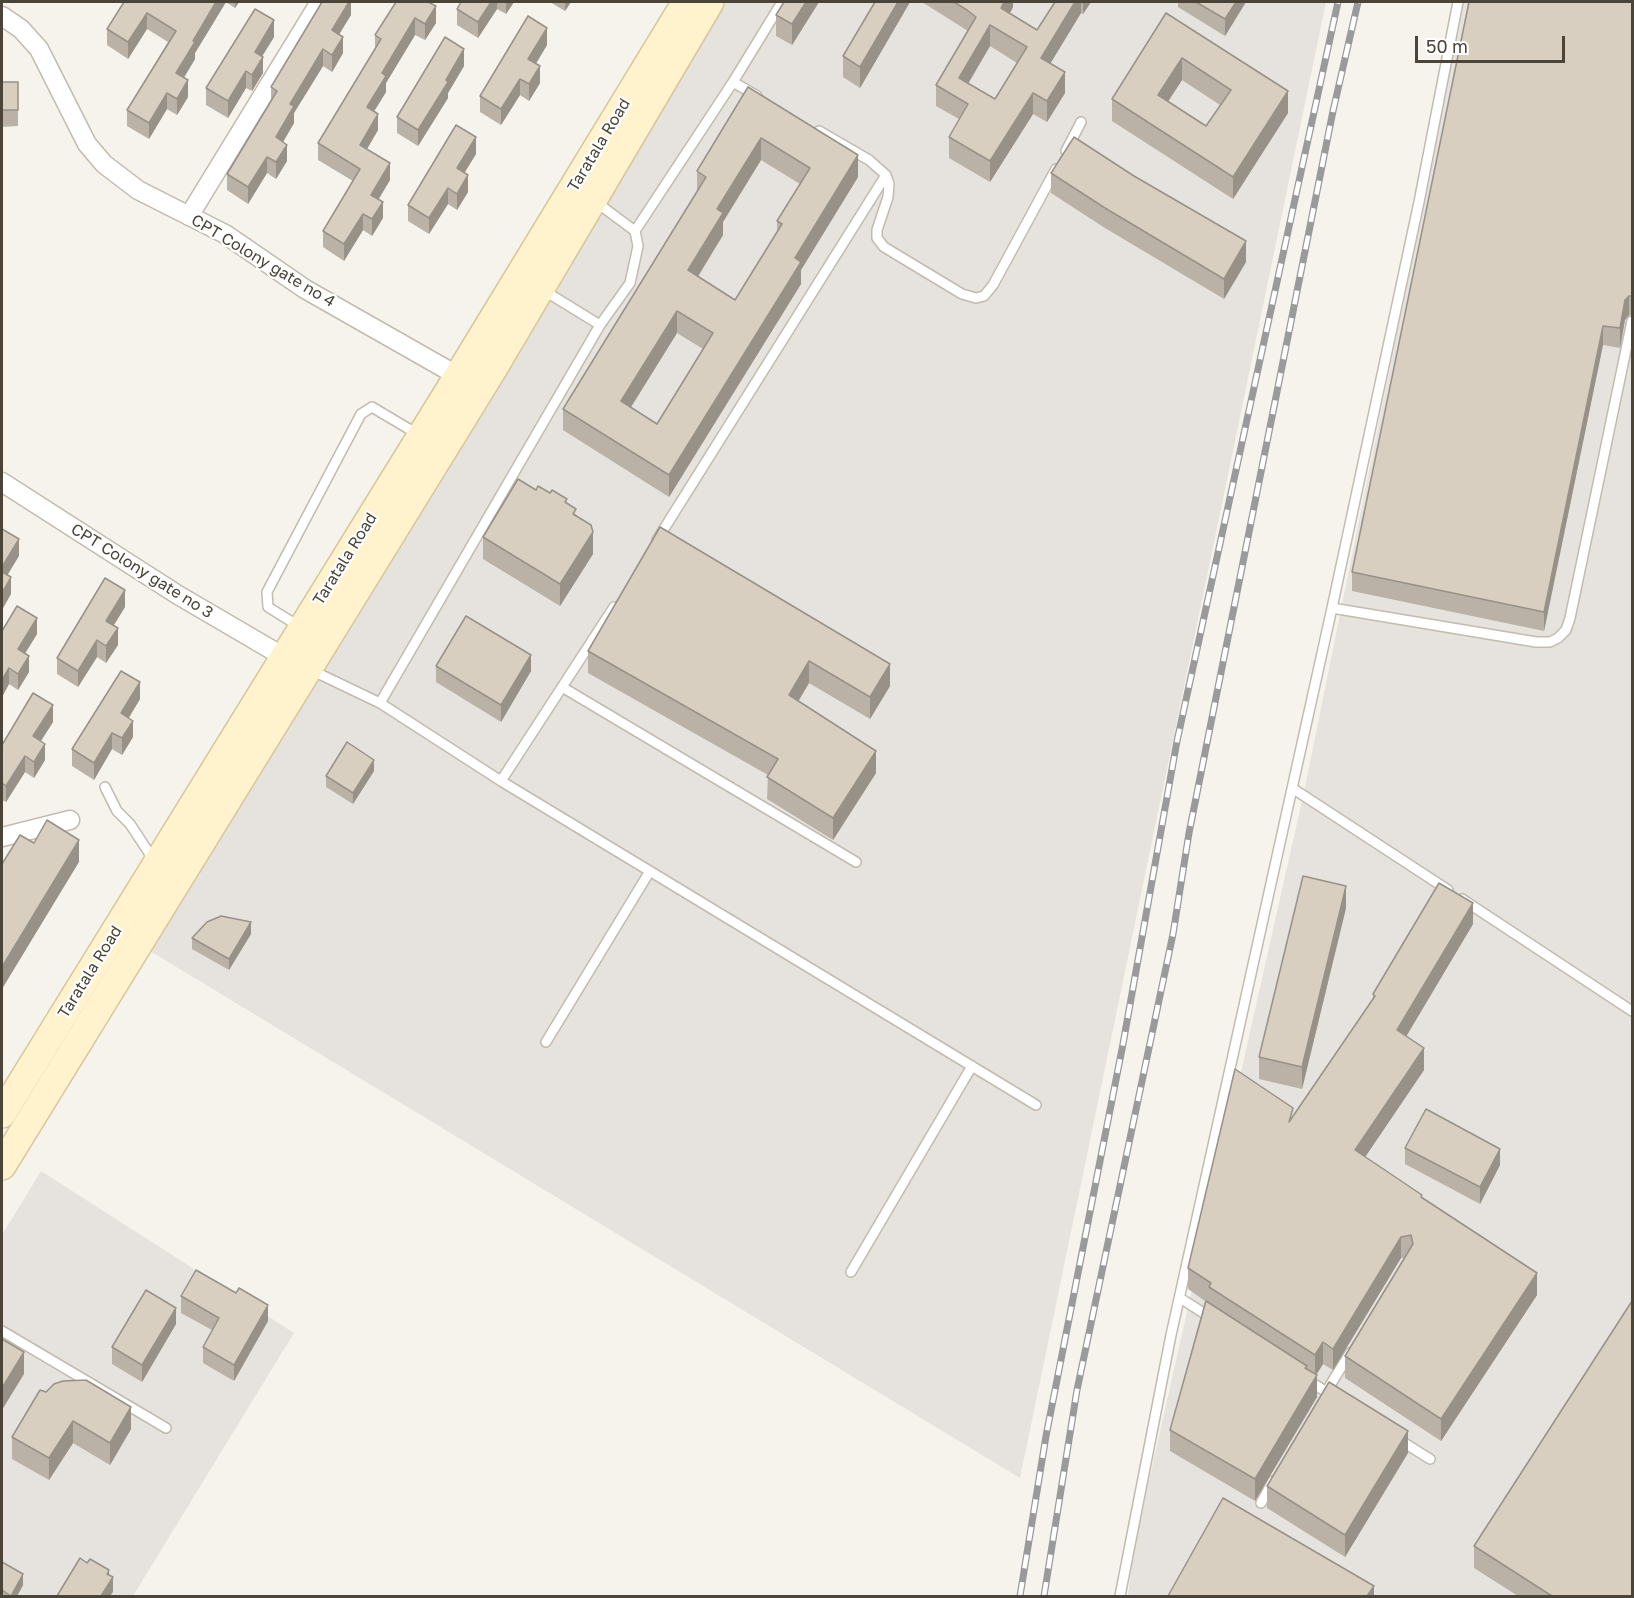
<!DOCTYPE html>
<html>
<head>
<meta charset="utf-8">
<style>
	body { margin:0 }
	#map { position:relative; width:1634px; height:1598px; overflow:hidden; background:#f6f3ec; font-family:"Golos Text",sans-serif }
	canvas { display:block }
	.frame { position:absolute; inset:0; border:3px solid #4b4439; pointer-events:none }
	.scale { position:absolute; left:1415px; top:36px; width:150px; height:27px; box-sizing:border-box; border:3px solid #4b4439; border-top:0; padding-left:8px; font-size:18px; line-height:21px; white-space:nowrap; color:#4b4439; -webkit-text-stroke:4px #fff; paint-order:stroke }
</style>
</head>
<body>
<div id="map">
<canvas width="1634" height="1598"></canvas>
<div class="frame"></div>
<div class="scale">50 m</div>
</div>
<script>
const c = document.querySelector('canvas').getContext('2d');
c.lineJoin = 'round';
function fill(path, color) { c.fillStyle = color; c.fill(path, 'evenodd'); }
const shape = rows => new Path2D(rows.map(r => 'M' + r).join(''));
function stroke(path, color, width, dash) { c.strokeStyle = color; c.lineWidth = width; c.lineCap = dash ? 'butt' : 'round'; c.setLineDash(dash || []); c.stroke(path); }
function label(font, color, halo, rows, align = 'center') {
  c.font = font + ' "Golos Text",sans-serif'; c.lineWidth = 4.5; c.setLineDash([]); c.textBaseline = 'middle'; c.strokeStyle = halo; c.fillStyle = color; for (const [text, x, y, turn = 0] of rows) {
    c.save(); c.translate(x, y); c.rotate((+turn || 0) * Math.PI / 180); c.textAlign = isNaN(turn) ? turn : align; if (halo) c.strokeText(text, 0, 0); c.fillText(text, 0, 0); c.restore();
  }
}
fill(shape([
	[721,2,1326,2,1020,1478,150,951],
	[1464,2,1632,2,1632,1596,1128,1596,1134,1547,1304,792],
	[41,1171,294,1333,133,1596,2,1596,2,1235]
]), '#e6e2dd');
const lane = shape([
	[733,82,757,96],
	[819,131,869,160,886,175,889,184,888,197,877,230,877,238,884,247,962,294,976,298,984,296,993,285,1056,169],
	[1066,151,1081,122],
	[596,202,635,231],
	[543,290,600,325],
	[657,540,886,175],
	[1332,608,1536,642,1550,642,1558,638,1566,630,1570,618,1632,321],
	[300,627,268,607,267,592,361,414,372,407,419,435],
	[311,670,380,703,501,781,1036,1105],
	[562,687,856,862],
	[380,703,600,325,630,283,638,246,635,231,733,82,782,2],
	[501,781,614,607],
	[105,787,117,811,130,824,155,862],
	[1292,788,1448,890],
	[1462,899,1632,1011],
	[546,1042,650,871],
	[851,1272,972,1066],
	[1180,1298,1213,1319],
	[2,1331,166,1428],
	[1308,1380,1334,1397],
	[1326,1392,1350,1353],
	[1398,1439,1430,1459],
	[1261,1503,1273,1481],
	[1120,1596,1171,1335,1332,608,1419,202,1458,2]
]);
const street = shape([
	[2,16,21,29,39,49,87,144,104,164,138,190,225,234,305,289,458,376],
	[189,216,320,2],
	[2,482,178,595,284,657],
	[2,837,70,820]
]);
const secondary = shape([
	[2,1114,458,376,686,2],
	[2,1166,492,371,710,2]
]);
stroke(lane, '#c2bbae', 12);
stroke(street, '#c2bbae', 21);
stroke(secondary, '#d6c79b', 30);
stroke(lane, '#fff', 9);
stroke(street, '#fff', 18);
stroke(secondary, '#fff3cd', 27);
const rail = shape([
	[1020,1596,1046,1436,1123,1044,1177,741,1338,2],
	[1044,1596,1077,1390,1173,934,1189,833,1333,111,1358,2]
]);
stroke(rail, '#9a9a9a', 7);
stroke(rail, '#fff', 4.5, [14]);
fill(shape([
	[124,2,239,2,235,8,226,2,195,53,195,59,184,78,188,97,177,115,167,109,149,139,127,126,127,110,168,42,147,29,128,59,107,45,107,29],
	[351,2,351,15,339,34,343,53,332,72,323,66,294,113,294,123,283,142,287,161,276,179,267,173,248,204,227,190,227,174,271,101,271,87],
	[396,2,432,2,431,3,436,23,425,40,415,35,386,83,386,92,374,111,378,130,367,149,390,180,379,199,383,218,372,236,363,230,344,261,323,247,323,231,353,181,318,160,318,143,375,49,375,35],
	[461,2,514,2,506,14,497,9,478,38,457,25,457,9],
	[550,2,571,2,565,11],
	[819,2,792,45,776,36,776,15],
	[875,2,910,2,860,88,843,77,843,56],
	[922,2,1013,2,1013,7,1010,13,1037,30,1055,2,1091,2,1083,14,1081,13,1050,63,1065,93,1047,122,1033,114,990,182,949,158,949,137,959,119,936,106,936,85,968,31],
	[990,46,1017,63,995,99,968,84],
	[1178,2,1246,2,1225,36,1178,7],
	[1632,2,1632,315,1629,315,1625,320,1620,348,1603,345,1544,631,1352,591,1352,572],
	[1166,13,1288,113,1233,199,1112,121,1112,99],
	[1182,80,1220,105,1206,126,1168,101],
	[274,37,262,56,263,73,252,91,246,88,228,118,206,105,206,88],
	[547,45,536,64,540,83,529,101,520,95,501,125,480,112,480,96],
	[464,66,448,93,448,98,418,146,397,133,397,117],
	[2,82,18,82,18,126,2,127],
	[748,87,858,177,801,270,801,284,669,497,563,430,563,409,697,191,697,171],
	[761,160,800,184,777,221,777,232,735,300,698,277,723,235,723,222],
	[677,333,703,349,657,424,631,407],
	[476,154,464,173,468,192,457,210,448,204,429,234,408,221,408,205],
	[1051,173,1246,262,1224,299,1105,228,1051,193],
	[536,490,567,504,576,515,593,554,560,606,483,559,483,537],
	[660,527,890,686,870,719,809,683,798,701,876,773,833,840,767,799,768,775,588,673,588,651],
	[125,607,113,626,118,645,106,663,97,657,78,687,57,674,57,658],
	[2,631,37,634,25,653,29,672,18,690,9,684,2,697],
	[436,666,531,671,501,722,436,682],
	[140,699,129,718,133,737,122,755,112,749,94,780,72,766,72,749],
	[53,722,41,741,45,760,34,778,25,772,6,802,2,800,2,745],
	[374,771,353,804,326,787,326,776],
	[1346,908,1302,1089,1259,1079,1259,1057],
	[1473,924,1406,1036,1424,1070,1365,1157,1422,1198,1537,1295,1441,1441,1345,1378,1345,1356,1404,1258,1401,1258,1333,1370,1323,1364,1316,1375,1317,1397,1255,1501,1170,1451,1170,1430,1205,1301,1188,1289,1188,1268,1293,1117,1373,998,1373,994],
	[251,934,229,970,192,949,192,938],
	[1405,1148,1500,1165,1480,1204,1405,1164],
	[181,1296,268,1321,234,1381,203,1363,203,1347,212,1330,181,1313],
	[176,1324,142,1382,112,1364,112,1347],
	[40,1390,131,1429,110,1465,73,1443,49,1480,12,1459,12,1437],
	[1408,1453,1345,1557,1267,1508,1267,1486],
	[1474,1546,1632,1596,1518,1596,1474,1568],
	[2,1562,23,1585,17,1596,2,1596]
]), '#bab2a6');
fill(shape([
	[216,2,226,2,195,53,195,59,176,90,176,73,193,41],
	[235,2,239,2,235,8],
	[349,2,351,2,351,15,332,46,332,30],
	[491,2,497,2,497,9,478,38,478,22],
	[506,2,514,2,506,14],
	[565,2,571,2,565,11],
	[806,2,819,2,792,45,792,24],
	[898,2,910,2,860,88,860,67],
	[1004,2,1013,2,1013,7,1001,29,1001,8],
	[1075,2,1081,2,1081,13,1041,79,1041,58],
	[1083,2,1091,2,1083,14],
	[1236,2,1246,2,1225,36,1225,19],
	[436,6,436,23,425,40,425,24],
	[147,13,147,29,128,59,128,42],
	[415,18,415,35,386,83,386,92,367,123,367,107,382,73],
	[274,20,274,37,255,68,255,52],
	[990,25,990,46,959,99,959,78],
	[547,28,547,45,528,76,528,59],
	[343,37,343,53,332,72,332,55],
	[323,49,323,66,294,113,294,123,276,154,276,137,290,104],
	[464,49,464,66,448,93,448,98,418,146,418,130,446,80],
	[263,57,263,73,252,91,252,75],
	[1182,58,1182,80,1158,117,1158,95],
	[540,66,540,83,529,101,529,84],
	[246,71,246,88,228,118,228,101],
	[1065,72,1065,93,1047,122,1047,101],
	[520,79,520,95,501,125,501,109],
	[188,80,188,97,177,115,177,99],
	[1288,91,1288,113,1233,199,1233,177],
	[167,93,167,109,149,139,149,123],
	[1033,93,1033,114,990,182,990,161],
	[378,114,378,130,360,161,360,145],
	[476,137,476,154,457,185,457,168],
	[761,138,761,160,723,222,723,235,688,292,688,270,717,209],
	[287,145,287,161,276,179,276,162],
	[858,155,858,177,801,270,801,284,669,497,669,475,795,258],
	[267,157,267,173,248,204,248,187],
	[390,163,390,180,371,211,371,195],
	[468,175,468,192,457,210,457,194],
	[448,188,448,204,429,234,429,218],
	[383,202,383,218,372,236,372,219],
	[363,214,363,230,344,261,344,244],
	[1246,241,1246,262,1224,299,1224,279],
	[1629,296,1629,315,1625,320,1620,348,1620,328,1625,300],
	[677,311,677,333,621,423,621,401],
	[1603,326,1603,345,1544,631,1544,612],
	[593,532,593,554,560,606,560,584],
	[19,539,19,556,2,584,2,567],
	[11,577,11,594,2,610,2,593],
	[125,590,125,607,106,638,106,621],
	[37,618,37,634,18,665,18,649],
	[118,628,118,645,106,663,106,646],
	[97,640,97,657,78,687,78,671],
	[531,655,531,671,501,722,501,705],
	[29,656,29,672,18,690,18,674],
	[809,661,809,683,789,717,789,695],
	[890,664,890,686,870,719,870,697],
	[9,668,9,684,2,697,2,680],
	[140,682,140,699,121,730,121,713],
	[53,705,53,722,33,753,33,736],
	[133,721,133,737,122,755,122,738],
	[112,733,112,749,94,780,94,763],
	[45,744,45,760,34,778,34,762],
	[876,751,876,773,833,840,833,818],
	[25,756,25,772,6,802,6,786],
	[374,760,374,771,353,804,353,793],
	[79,840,79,862,2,989,2,967],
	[1346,886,1346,908,1302,1089,1302,1067],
	[1473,903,1473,924,1397,1052,1397,1030],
	[251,922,251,934,229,970,229,959],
	[1424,1048,1424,1070,1355,1172,1355,1150],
	[1500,1149,1500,1165,1480,1204,1480,1187],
	[1401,1237,1401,1258,1333,1370,1333,1349],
	[1537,1273,1537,1295,1441,1441,1441,1419],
	[268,1305,268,1321,234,1381,234,1365],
	[176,1308,176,1324,142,1382,142,1365],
	[1323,1342,1323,1364,1315,1377,1315,1355],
	[24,1352,24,1374,2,1410,2,1388],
	[1317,1375,1317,1397,1255,1501,1255,1479],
	[131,1407,131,1429,110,1465,110,1443],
	[73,1421,73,1443,49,1480,49,1458],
	[1408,1431,1408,1453,1345,1557,1345,1535],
	[109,1570,109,1584,113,1577,113,1592,110,1596,101,1596,107,1574],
	[23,1574,23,1585,17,1596,11,1596],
	[1374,1586,1374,1596,1367,1596]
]), '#979187');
const building = shape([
	[124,2,216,2,193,41,195,42,176,73,188,80,177,99,167,93,149,123,127,110,176,31,147,13,128,42,107,29,124,2],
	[322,2,349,2,332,30,343,37,332,55,323,49,290,104,294,106,276,137,287,145,276,162,267,157,248,187,227,174,277,91,271,87,322,2],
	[396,2,428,2,436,6,425,24,415,18,382,73,386,76,367,107,378,114,360,145,390,163,371,195,383,202,372,219,363,214,344,244,323,231,360,169,318,143,381,39,375,35,396,2],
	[461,2,491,2,478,22,457,9,461,2],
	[784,2,806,2,792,24,776,15,784,2],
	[875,2,898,2,860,67,843,56,875,2],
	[954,2,1004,2,1001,8,1037,30,1055,2,1075,2,1041,58,1065,72,1047,101,1033,93,990,161,949,137,968,104,936,85,976,17,967,10,954,2],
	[990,25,1027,47,995,99,959,78,990,25],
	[1196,2,1236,2,1225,19,1196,2],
	[1469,2,1632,2,1632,296,1629,296,1625,300,1620,328,1603,326,1544,612,1352,572,1469,2],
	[255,9,274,20,255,52,263,57,252,75,246,71,228,101,206,88,255,9],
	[1166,13,1288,91,1233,177,1112,99,1166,13],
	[1182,58,1231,90,1206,126,1158,95,1182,58],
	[528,16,547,28,528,59,540,66,529,84,520,79,501,109,480,96,528,16],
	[445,37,464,49,446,80,448,82,418,130,397,117,445,37],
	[2,82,18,82,18,110,2,110,2,82],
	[748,87,858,155,795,258,801,262,669,475,563,409,706,177,697,171,748,87],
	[761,138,810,168,777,221,782,224,735,300,688,270,723,213,717,209,761,138],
	[677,311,713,333,657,424,621,401,677,311],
	[456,125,476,137,457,168,468,175,457,194,448,188,429,218,408,205,456,125],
	[1074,137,1134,176,1246,241,1224,279,1105,208,1051,173,1074,137],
	[518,479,536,490,538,486,550,493,552,490,567,499,565,502,576,509,573,514,591,525,593,532,560,584,483,537,518,479],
	[660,527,890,664,870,697,809,661,789,695,876,751,833,818,767,777,778,759,588,651,660,527],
	[2,529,19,539,2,567,2,529],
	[2,572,11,577,2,593,2,572],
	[105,578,125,590,106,621,118,628,106,646,97,640,78,671,57,658,105,578],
	[17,606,37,618,18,649,29,656,18,674,9,668,2,680,2,631,17,606],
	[466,616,531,655,501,705,436,666,466,616],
	[121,671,140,682,121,713,133,721,122,738,112,733,94,763,72,749,121,671],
	[33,693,53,705,33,736,45,744,34,762,25,756,6,786,2,783,2,745,33,693],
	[347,742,374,760,353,793,326,776,347,742],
	[47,820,79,840,2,967,2,864,20,835,34,843,47,820],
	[1303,876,1346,886,1302,1067,1259,1057,1303,876],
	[1439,883,1473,903,1397,1030,1424,1048,1355,1150,1422,1195,1421,1197,1537,1273,1441,1419,1345,1356,1413,1244,1411,1235,1401,1237,1333,1349,1323,1342,1315,1355,1209,1287,1211,1283,1188,1268,1235,1069,1293,1108,1289,1122,1375,996,1373,994,1439,883],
	[221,916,251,922,229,959,192,938,207,922,221,916],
	[1426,1109,1500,1149,1480,1187,1405,1148,1426,1109],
	[196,1270,236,1293,239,1288,268,1305,234,1365,203,1347,219,1318,181,1296,196,1270],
	[146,1290,176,1308,142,1365,112,1347,146,1290],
	[1206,1301,1307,1366,1305,1368,1317,1375,1255,1479,1170,1430,1206,1301],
	[1632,1301,1632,1596,1552,1596,1474,1546,1632,1301],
	[2,1339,24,1352,2,1388,2,1339],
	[86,1380,131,1407,110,1443,73,1421,49,1458,12,1437,40,1390,46,1392,54,1384,63,1381,86,1380],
	[1329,1382,1408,1431,1345,1535,1267,1486,1329,1382],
	[1223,1498,1374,1586,1367,1596,1168,1596,1223,1498],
	[80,1558,87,1563,90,1559,109,1570,107,1574,113,1577,101,1596,57,1596,80,1558],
	[2,1562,23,1574,11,1596,2,1590,2,1562]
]);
fill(building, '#d8cfc1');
stroke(building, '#979187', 1.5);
label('16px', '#4b4439', '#fff', [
	["Taratala Road",599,145,-59],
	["CPT Colony gate no 4",263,261,31],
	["Taratala Road",345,559,-58],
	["CPT Colony gate no 3",142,571,32],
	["Taratala Road",90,972,-58]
]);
</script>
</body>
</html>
